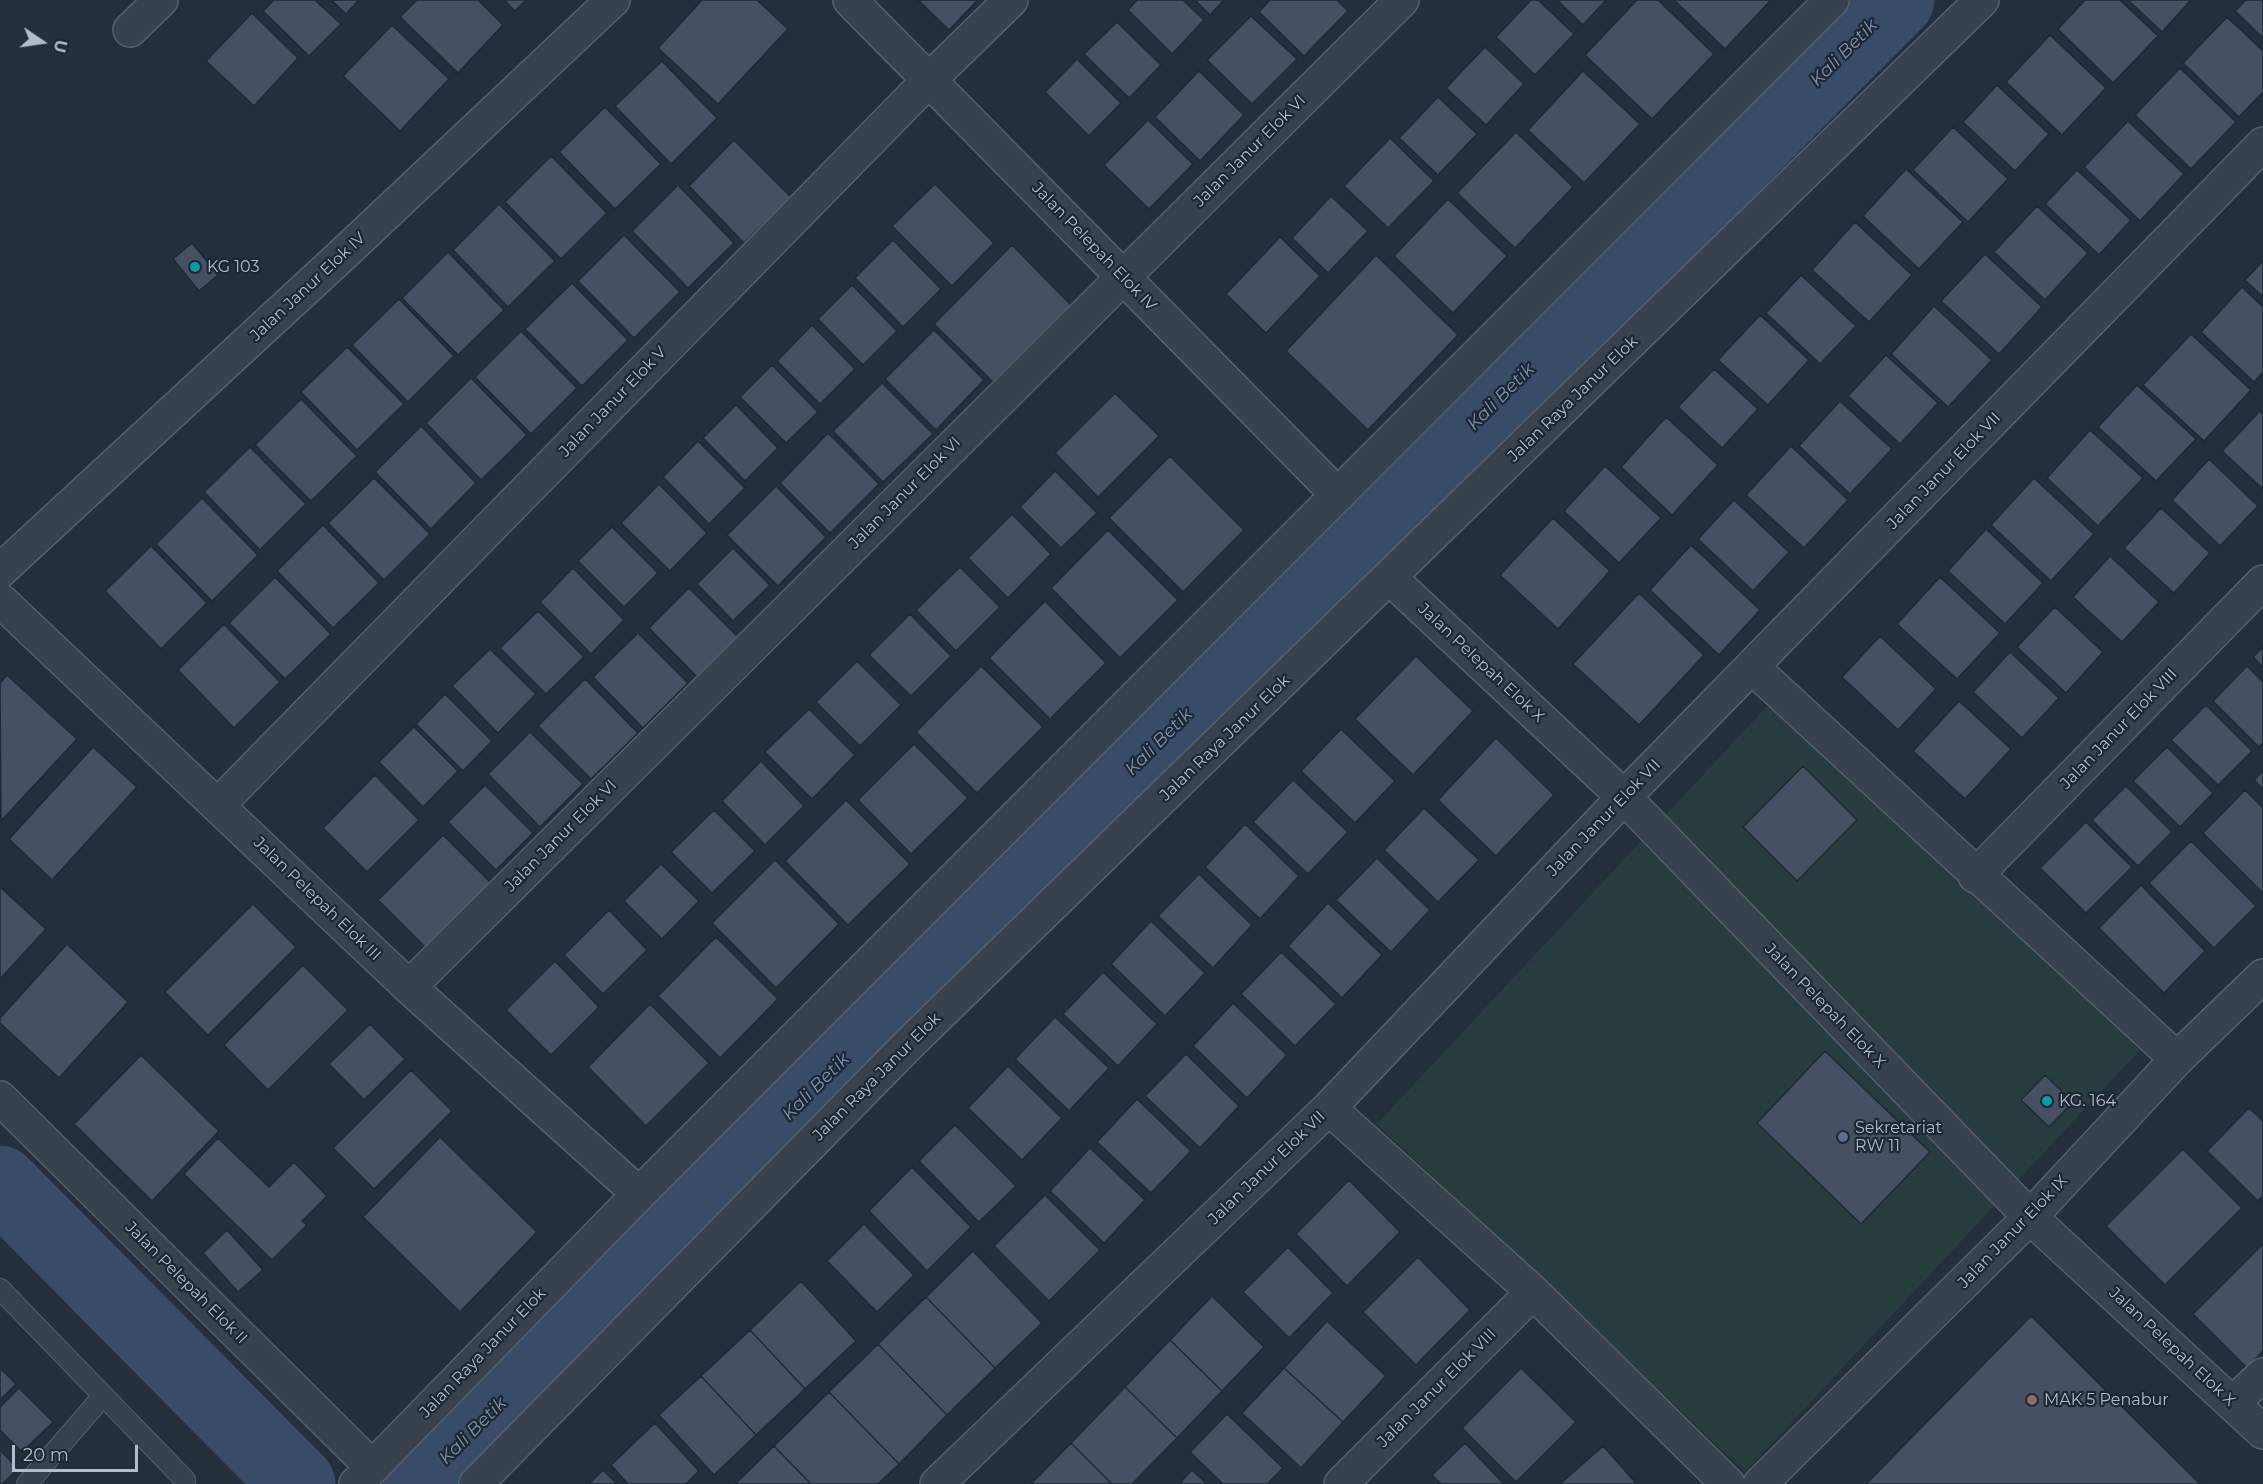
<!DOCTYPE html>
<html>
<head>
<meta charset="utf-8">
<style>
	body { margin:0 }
	#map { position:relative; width:2263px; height:1484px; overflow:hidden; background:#242f3e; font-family:Montserrat,sans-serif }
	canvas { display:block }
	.north { position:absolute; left:12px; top:12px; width:60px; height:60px; -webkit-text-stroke:4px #1d2633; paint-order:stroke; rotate:103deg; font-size:16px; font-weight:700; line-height:24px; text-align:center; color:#b4bcc9 }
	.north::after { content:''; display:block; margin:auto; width:21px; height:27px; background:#b4bcc9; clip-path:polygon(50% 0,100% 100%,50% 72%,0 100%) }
	.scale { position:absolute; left:12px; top:1445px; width:126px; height:27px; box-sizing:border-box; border:3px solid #b4bcc9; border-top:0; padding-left:8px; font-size:18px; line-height:21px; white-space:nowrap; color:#b4bcc9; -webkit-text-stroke:4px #1d2633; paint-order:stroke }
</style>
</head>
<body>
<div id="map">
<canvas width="2263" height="1484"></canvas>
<div class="north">U</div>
<div class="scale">20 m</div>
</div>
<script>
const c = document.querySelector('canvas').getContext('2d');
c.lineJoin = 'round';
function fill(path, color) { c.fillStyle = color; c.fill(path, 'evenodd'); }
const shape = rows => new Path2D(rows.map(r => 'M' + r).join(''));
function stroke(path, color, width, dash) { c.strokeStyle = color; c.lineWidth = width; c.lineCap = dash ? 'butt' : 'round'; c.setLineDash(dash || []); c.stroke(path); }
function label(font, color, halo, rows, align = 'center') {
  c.font = font + ' Montserrat,sans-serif'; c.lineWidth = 4.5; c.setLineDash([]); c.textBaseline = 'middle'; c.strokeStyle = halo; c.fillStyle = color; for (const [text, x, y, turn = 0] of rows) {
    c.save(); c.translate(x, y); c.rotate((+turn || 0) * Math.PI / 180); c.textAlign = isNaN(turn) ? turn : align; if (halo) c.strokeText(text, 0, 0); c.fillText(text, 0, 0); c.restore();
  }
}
fill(shape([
	[1772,701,2140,1050,1745,1472,1377,1124]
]), '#263c3f');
stroke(shape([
	[0,1183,298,1484],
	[420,1484,1897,0]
]), '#394c67', 75);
const building = shape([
	[274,0,315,0,341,24,309,56,263,11,274,0],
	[331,0,359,0,346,14,331,0],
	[417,0,478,0,503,25,458,73,400,17,417,0],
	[504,0,526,0,515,11,504,0],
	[702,0,757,0,788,29,718,104,658,48,702,0],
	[918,0,978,0,949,30,918,0],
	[1137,0,1183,0,1204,20,1172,54,1128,10,1137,0],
	[1195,0,1224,0,1210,15,1195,0],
	[1270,0,1337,0,1348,11,1304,56,1259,12,1270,0],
	[1531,0,1538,0,1574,34,1535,75,1496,37,1531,0],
	[1557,0,1606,0,1583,25,1557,0],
	[1637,0,1658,0,1714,54,1652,119,1585,55,1637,0],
	[1674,0,1771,0,1725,49,1674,0],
	[2085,0,2120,0,2158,36,2113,83,2058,29,2085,0],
	[2128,0,2191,0,2162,32,2128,0],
	[2246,0,2263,0,2263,38,2235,11,2246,0],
	[252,13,298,58,254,106,206,61,252,13],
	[1251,16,1297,59,1252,104,1207,60,1251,16],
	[2227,17,2263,51,2263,92,2239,117,2183,63,2227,17],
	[1117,22,1161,65,1129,98,1084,54,1117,22],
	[392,25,449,79,400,131,343,76,392,25],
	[2050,35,2106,88,2062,135,2006,82,2050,35],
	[1485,47,1524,84,1486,125,1446,88,1485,47],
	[1077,59,1121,103,1089,136,1045,92,1077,59],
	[662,61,717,118,671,164,615,106,662,61],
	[2180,68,2236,122,2191,169,2135,115,2180,68],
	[1199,71,1244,115,1200,161,1155,117,1199,71],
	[1583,71,1640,124,1584,183,1528,130,1583,71],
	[1997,85,2049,134,2015,171,1963,122,1997,85],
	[1438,97,1477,134,1438,175,1399,138,1438,97],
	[605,107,661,164,615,209,559,152,605,107],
	[1148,120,1193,164,1149,209,1104,165,1148,120],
	[2128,121,2184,174,2140,221,2084,167,2128,121],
	[1953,127,2008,179,1968,222,1913,170,1953,127],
	[1516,132,1573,187,1515,248,1457,193,1516,132],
	[1390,138,1434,181,1388,228,1344,186,1390,138],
	[734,140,791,197,744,243,689,186,734,140],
	[551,156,607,213,561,259,505,202,551,156],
	[1906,169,1963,222,1919,269,1863,216,1906,169],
	[2077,170,2131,220,2099,255,2045,204,2077,170],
	[935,184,994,243,952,286,892,226,935,184],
	[678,185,734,243,688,288,632,231,678,185],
	[1331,196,1368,231,1328,273,1292,238,1331,196],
	[1448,199,1507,256,1453,313,1394,256,1448,199],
	[499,204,555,261,508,307,453,250,499,204],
	[2037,206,2088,253,2045,300,1994,252,2037,206],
	[1855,222,1912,275,1869,322,1812,270,1855,222],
	[624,235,680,292,634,338,578,281,624,235],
	[1280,237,1320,276,1266,333,1226,294,1280,237],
	[893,240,941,289,903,327,855,278,893,240],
	[192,243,218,275,199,291,173,259,192,243],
	[1012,245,1071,305,993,382,934,324,1012,245],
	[448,252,504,310,458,355,402,298,448,252],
	[1985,254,2042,307,1999,354,1941,301,1985,254],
	[1376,255,1458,335,1368,430,1286,351,1376,255],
	[2263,261,2263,297,2245,280,2263,261],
	[1801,275,1856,326,1820,364,1766,313,1801,275],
	[572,283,628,340,582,386,525,329,572,283],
	[852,285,897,331,863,365,818,319,852,285],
	[2242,287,2263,307,2263,372,2254,382,2201,332,2242,287],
	[399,299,454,356,408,402,352,345,399,299],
	[1934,306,1992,360,1948,407,1891,354,1934,306],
	[1760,315,1809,360,1768,405,1718,360,1760,315],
	[812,325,855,369,820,404,777,361,812,325],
	[934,330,984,380,936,430,885,379,934,330],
	[521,331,577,388,531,434,475,377,521,331],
	[2191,334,2251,390,2204,441,2143,385,2191,334],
	[347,347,404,404,357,450,301,392,347,347],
	[1886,355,1938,403,1900,444,1848,396,1886,355],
	[772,365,818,412,786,443,740,397,772,365],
	[1714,369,1758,409,1722,448,1678,407,1714,369],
	[471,378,527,435,481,480,426,423,471,378],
	[882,383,933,434,883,482,833,431,882,383],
	[2137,385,2196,439,2156,481,2098,427,2137,385],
	[1115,393,1159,436,1098,497,1055,453,1115,393],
	[301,399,357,456,311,501,255,445,301,399],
	[1840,401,1892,449,1850,494,1799,446,1840,401],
	[736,405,778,448,745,481,703,438,736,405],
	[2260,411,2263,414,2263,489,2222,451,2260,411],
	[1666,417,1718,465,1672,515,1621,467,1666,417],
	[421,426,476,483,431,529,375,472,421,426],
	[2090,430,2143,478,2098,526,2047,478,2090,430],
	[828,433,879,484,830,533,780,483,828,433],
	[698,441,745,488,709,524,663,477,698,441],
	[1791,446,1848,500,1804,548,1746,495,1791,446],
	[250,447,306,504,260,550,204,492,250,447],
	[1170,456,1244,530,1183,592,1109,518,1170,456],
	[2209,459,2258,506,2220,546,2172,500,2209,459],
	[1605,466,1661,518,1619,563,1564,511,1605,466],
	[1055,471,1097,513,1061,548,1020,507,1055,471],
	[374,478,430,534,384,580,328,523,374,478],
	[2034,478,2094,534,2051,581,1991,525,2034,478],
	[659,484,707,533,670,571,621,523,659,484],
	[776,486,826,537,778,586,727,535,776,486],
	[202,498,258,555,212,601,156,544,202,498],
	[1734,500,1789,552,1753,591,1698,539,1734,500],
	[2161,508,2210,553,2174,593,2124,548,2161,508],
	[1012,514,1051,554,1008,598,968,558,1012,514],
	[1553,518,1610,571,1558,629,1500,575,1553,518],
	[323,525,379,583,333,628,277,571,323,525],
	[612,527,658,573,624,607,578,561,612,527],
	[1986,529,2043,583,2005,624,1948,571,1986,529],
	[1108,530,1178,600,1120,658,1051,588,1108,530],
	[1691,545,1760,610,1719,655,1650,590,1691,545],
	[151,546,207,603,161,649,105,591,151,546],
	[733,548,770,585,733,621,697,584,733,548],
	[2110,556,2159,602,2122,642,2073,597,2110,556],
	[960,567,1000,607,956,651,916,610,960,567],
	[573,568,624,620,591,654,540,602,573,568],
	[275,577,331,634,285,679,229,623,275,577],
	[1940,577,2000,633,1957,679,1897,624,1940,577],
	[689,588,744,643,704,684,649,628,689,588],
	[1639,593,1704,655,1639,725,1573,664,1639,593],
	[1045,601,1106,663,1050,719,989,658,1045,601],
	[2055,607,2103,652,2066,693,2017,647,2055,607],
	[538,611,584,657,546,694,500,648,538,611],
	[910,614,951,656,911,696,869,655,910,614],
	[224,624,280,682,234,728,178,670,224,624],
	[638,633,688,683,643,728,593,677,638,633],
	[1880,636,1936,689,1898,730,1842,677,1880,636],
	[2263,647,2263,667,2253,657,2263,647],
	[490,649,536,694,498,733,452,686,490,649],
	[2010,652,2059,698,2022,738,1973,692,2010,652],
	[1416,656,1473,711,1413,775,1355,719,1416,656],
	[857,661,901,705,860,746,816,702,857,661],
	[981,666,1043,727,977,793,916,732,981,666],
	[2247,666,2263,682,2263,743,2259,747,2213,701,2247,666],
	[7,675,77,739,1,821,0,683,7,675],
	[585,679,638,733,591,779,538,726,585,679],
	[445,694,492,741,463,771,416,724,445,694],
	[1959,701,2011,749,1965,799,1913,751,1959,701],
	[2206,705,2252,751,2218,785,2171,740,2206,705],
	[809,709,855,755,812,799,765,752,809,709],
	[414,727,458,771,423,807,379,762,414,727],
	[1341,729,1395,781,1355,823,1301,771,1341,729],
	[530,732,583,784,540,827,488,774,530,732],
	[1496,738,1554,795,1496,856,1438,800,1496,738],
	[914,744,968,798,911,854,858,800,914,744],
	[93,747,137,787,52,880,9,839,93,747],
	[2167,747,2213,793,2180,827,2133,781,2167,747],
	[761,761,804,806,765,845,722,801,761,761],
	[1803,766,1857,820,1797,881,1743,827,1803,766],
	[2263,771,2263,789,2254,780,2263,771],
	[375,775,419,820,367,872,323,828,375,775],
	[1293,780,1348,832,1308,874,1253,822,1293,780],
	[485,785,533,833,496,870,448,822,485,785],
	[2126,786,2172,832,2138,866,2092,820,2126,786],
	[2245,790,2263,808,2263,893,2203,833,2245,790],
	[846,800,910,864,848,925,785,861,846,800],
	[1424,808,1479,860,1438,902,1384,850,1424,808],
	[714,810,755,851,712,893,671,852,714,810],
	[2086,822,2132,867,2086,913,2040,868,2086,822],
	[1245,824,1299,876,1260,919,1205,867,1245,824],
	[443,835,495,887,429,951,378,900,443,835],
	[2191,841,2256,906,2214,948,2149,883,2191,841],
	[1377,858,1430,910,1391,952,1336,900,1377,858],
	[775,860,839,924,776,988,712,923,775,860],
	[661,864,699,901,662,939,624,901,661,864],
	[1199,874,1252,925,1213,968,1158,916,1199,874],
	[2141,885,2205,951,2164,993,2099,928,2141,885],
	[0,887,46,929,0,979,0,887],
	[1328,903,1382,955,1342,998,1288,946,1328,903],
	[253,904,296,947,208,1035,165,992,253,904],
	[609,910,647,950,603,994,564,955,609,910],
	[1151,921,1205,973,1165,1016,1111,964,1151,921],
	[716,937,778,999,720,1058,658,996,716,937],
	[67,944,128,1002,59,1078,0,1023,0,1018,67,944],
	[1281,952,1336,1004,1295,1046,1241,994,1281,952],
	[555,961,599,1007,551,1055,506,1010,555,961],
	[303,965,348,1010,268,1090,224,1045,303,965],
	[1103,972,1157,1024,1118,1066,1063,1014,1103,972],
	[1233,1003,1287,1055,1247,1098,1193,1046,1233,1003],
	[650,1004,709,1063,646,1126,588,1067,650,1004],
	[1055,1017,1109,1068,1069,1111,1015,1059,1055,1017],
	[370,1024,405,1059,364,1100,329,1064,370,1024],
	[1825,1051,1930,1152,1861,1224,1757,1123,1825,1051],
	[1186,1054,1239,1106,1200,1148,1145,1096,1186,1054],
	[141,1055,219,1131,152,1201,74,1124,141,1055],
	[1008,1066,1062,1118,1022,1160,968,1108,1008,1066],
	[411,1070,452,1111,374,1189,333,1148,411,1070],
	[2045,1075,2073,1102,2049,1127,2021,1100,2045,1075],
	[1137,1099,1191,1151,1151,1193,1097,1142,1137,1099],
	[2249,1108,2263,1121,2263,1196,2258,1201,2207,1151,2249,1108],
	[955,1125,1016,1186,979,1222,919,1161,955,1125],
	[440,1137,537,1232,460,1312,363,1217,440,1137],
	[218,1138,269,1187,294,1162,327,1196,302,1221,307,1225,272,1260,184,1174,218,1138],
	[1090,1148,1145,1200,1104,1243,1050,1191,1090,1148],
	[2183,1149,2242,1208,2165,1285,2106,1226,2183,1149],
	[912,1167,971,1227,927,1271,869,1211,912,1167],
	[1349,1180,1400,1232,1347,1286,1296,1234,1349,1180],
	[1045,1195,1100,1250,1049,1301,994,1246,1045,1195],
	[864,1224,914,1275,877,1312,827,1261,864,1224],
	[227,1230,263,1270,238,1292,203,1253,227,1230],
	[2263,1244,2263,1351,2247,1368,2193,1314,2263,1244],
	[1288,1247,1333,1293,1289,1338,1243,1292,1288,1247],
	[973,1251,1042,1323,995,1368,926,1297,973,1251],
	[1418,1257,1470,1310,1416,1365,1363,1312,1418,1257],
	[801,1281,856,1341,805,1389,750,1330,801,1281],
	[1212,1296,1264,1347,1222,1391,1170,1340,1212,1296],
	[926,1297,995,1368,947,1415,878,1344,926,1297],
	[2031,1316,2200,1484,1866,1484,2031,1316],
	[1327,1321,1386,1376,1343,1422,1284,1368,1327,1321],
	[750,1330,805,1389,756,1435,701,1376,750,1330],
	[1170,1340,1222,1391,1177,1438,1125,1387,1170,1340],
	[878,1344,947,1415,899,1464,829,1392,878,1344],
	[0,1368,16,1384,0,1400,0,1368],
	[1284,1368,1343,1422,1301,1468,1242,1413,1284,1368],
	[1521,1368,1576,1422,1516,1482,1462,1428,1521,1368],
	[701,1376,756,1435,714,1475,659,1415,701,1376],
	[1125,1387,1177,1438,1132,1484,1112,1484,1071,1443,1125,1387],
	[19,1388,53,1422,22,1452,0,1430,0,1407,19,1388],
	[829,1392,899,1464,878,1484,811,1484,774,1446,829,1392],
	[1227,1414,1283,1468,1267,1484,1223,1484,1190,1452,1227,1414],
	[655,1423,699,1471,686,1484,628,1484,611,1465,655,1423],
	[1071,1443,1112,1484,1031,1484,1071,1443],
	[1465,1443,1504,1484,1441,1484,1432,1475,1465,1443],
	[774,1446,811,1484,735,1484,774,1446],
	[1603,1446,1637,1484,1560,1484,1603,1446],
	[0,1450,18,1469,2,1484,0,1484,0,1450],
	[603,1470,617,1484,589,1484,603,1470],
	[1192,1470,1207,1484,1179,1484,1192,1470]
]);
fill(building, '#455162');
stroke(building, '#1f2835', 1.5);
const lane = shape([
	[0,1289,185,1480],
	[27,1484,103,1396]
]);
const street = shape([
	[850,0,1338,495],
	[130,30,161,0],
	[0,571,340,257,613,0],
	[1390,578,1624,797,2030,1217,2263,1432],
	[0,600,409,987,639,1194],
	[1752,667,2177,1059],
	[218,805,930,79,1011,0],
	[1975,876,2263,582],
	[409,987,1402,0],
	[0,1098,372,1467],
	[1329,1108,1533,1292,1728,1484],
	[2233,1403,2263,1375],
	[356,1484,639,1194,1832,0],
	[476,1484,910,1043,1982,0],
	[937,1484,1329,1108,1624,797,2263,144],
	[1341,1484,1533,1292],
	[1760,1484,2030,1217,2177,1059,2263,976]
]);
stroke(lane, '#565f6c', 22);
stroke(street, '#565f6c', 36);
stroke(lane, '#38414e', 20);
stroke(street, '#38414e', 33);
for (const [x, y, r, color] of [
	[195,267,6,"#0f9aa8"],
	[2047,1101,6,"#0f9aa8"],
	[1843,1137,6,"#5c6f8a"],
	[2032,1400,6,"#8d6e63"]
]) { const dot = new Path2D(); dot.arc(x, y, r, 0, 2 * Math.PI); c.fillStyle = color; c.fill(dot); stroke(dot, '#1d2633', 2); }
label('16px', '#b4bcc9', '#1d2633', [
	["Jalan Janur Elok VI",1250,151,-45],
	["Jalan Pelepah Elok IV",1094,247,46],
	["Jalan Janur Elok IV",308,287,-43],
	["Jalan Raya Janur Elok",1573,399,-44],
	["Jalan Janur Elok V",613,402,-46],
	["Jalan Janur Elok VII",1944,471,-46],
	["Jalan Janur Elok VI",905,493,-45],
	["Jalan Pelepah Elok X",1481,663,43],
	["Jalan Janur Elok VIII",2119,729,-46],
	["Jalan Raya Janur Elok",1225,738,-44],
	["Jalan Janur Elok VII",1604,818,-46],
	["Jalan Janur Elok VI",561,836,-45],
	["Jalan Pelepah Elok III",317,899,44],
	["Jalan Pelepah Elok X",1825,1006,46],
	["Jalan Raya Janur Elok",877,1077,-45],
	["Jalan Janur Elok VII",1267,1168,-44],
	["Jalan Janur Elok IX",2013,1232,-46],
	["Jalan Pelepah Elok II",186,1283,45],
	["Jalan Pelepah Elok X",2172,1347,43],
	["Jalan Raya Janur Elok",483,1353,-46],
	["Jalan Janur Elok VIII",1437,1388,-45]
]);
label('16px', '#b4bcc9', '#1d2633', [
	["KG 103",207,267],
	["KG. 164",2059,1101],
	["Sekretariat",1855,1128],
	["RW 11",1855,1146],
	["MAK 5 Penabur",2044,1400]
], 'left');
label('italic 18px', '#7c92b1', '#1d2633', [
	["Kali Betik",1844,53,-45],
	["Kali Betik",1501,397,-45],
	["Kali Betik",1159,742,-45],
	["Kali Betik",816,1087,-45],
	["Kali Betik",473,1431,-45]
]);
</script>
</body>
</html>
